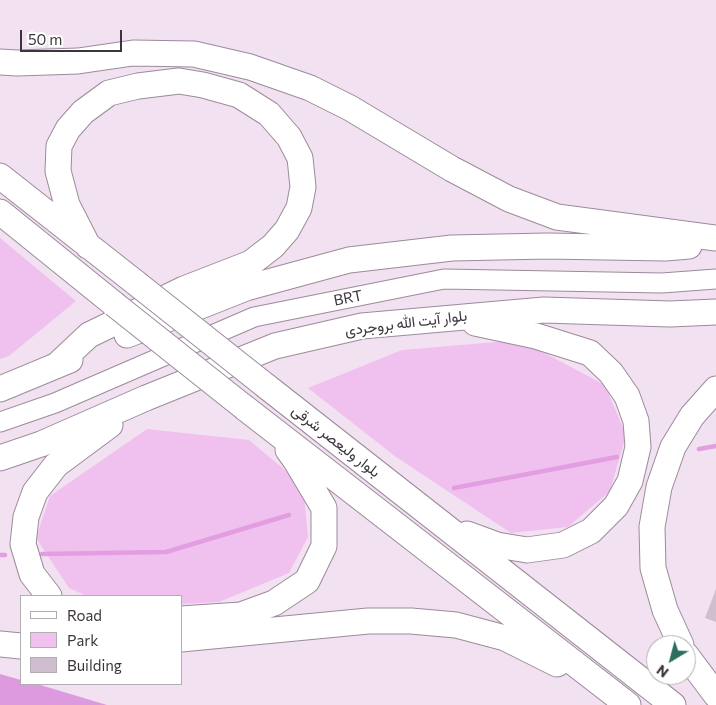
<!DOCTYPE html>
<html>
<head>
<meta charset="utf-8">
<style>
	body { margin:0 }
	#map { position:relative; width:716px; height:705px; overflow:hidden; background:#f2e1f1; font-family:Commissioner,sans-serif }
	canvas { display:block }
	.legend { position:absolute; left:20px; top:595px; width:162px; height:90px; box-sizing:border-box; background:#fff; border:1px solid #b1aeb1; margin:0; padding:6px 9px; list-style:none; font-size:15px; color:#3c353c }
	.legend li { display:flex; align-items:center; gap:10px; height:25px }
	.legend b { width:25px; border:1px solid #b1aeb1 }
	.north { position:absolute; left:646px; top:635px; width:50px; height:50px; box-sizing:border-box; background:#fff; border:1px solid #b1aeb1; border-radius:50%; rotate:217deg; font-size:14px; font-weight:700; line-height:20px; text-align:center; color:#3c353c }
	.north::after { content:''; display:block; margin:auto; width:18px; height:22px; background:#2b6e60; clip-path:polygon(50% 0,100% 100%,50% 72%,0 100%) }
	.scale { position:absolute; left:20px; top:30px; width:102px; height:22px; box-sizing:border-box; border:2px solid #3c353c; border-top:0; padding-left:6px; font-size:15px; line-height:18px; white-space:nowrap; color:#3c353c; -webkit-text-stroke:4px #fff; paint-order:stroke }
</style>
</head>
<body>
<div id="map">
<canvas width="716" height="705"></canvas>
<ul class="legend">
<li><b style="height:6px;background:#fff"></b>Road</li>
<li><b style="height:14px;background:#f0c1ef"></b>Park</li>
<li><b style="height:14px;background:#cebece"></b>Building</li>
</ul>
<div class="north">N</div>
<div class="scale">50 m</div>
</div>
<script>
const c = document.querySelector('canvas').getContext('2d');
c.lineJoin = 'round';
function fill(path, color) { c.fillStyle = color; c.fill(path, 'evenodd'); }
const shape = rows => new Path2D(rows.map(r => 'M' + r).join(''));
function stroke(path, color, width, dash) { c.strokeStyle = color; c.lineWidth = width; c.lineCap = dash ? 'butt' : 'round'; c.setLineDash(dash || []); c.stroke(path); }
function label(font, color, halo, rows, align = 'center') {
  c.font = font + ' Commissioner,Vazirmatn,sans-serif'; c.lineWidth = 4; c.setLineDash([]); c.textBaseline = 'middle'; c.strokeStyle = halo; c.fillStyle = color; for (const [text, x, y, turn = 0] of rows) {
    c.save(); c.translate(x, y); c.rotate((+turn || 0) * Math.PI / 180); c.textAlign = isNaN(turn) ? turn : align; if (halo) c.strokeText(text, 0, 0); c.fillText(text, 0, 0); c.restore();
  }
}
fill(shape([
	[0,238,76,301,9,356,0,359],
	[520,340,605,385,626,435,610,491,568,527,511,533,396,457,308,388,402,350],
	[147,429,249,440,303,485,308,537,289,573,219,602,181,604,181,596,87,596,69,588,36,538,50,496]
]), '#f0c1ef');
fill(shape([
	[0,674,21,680,21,684,37,684,107,705,0,705]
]), '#de9ade');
stroke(shape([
	[699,449,716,446],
	[454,488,617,457],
	[42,554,166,552,289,515],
	[0,555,5,555]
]), '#e29ee1', 4.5);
fill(shape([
	[716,589,716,622,705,618]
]), '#cebece');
const minor = shape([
	[0,422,55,403,254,317,444,279,662,283,716,279]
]);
const major = shape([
	[0,62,17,63,78,61,133,53,194,54,250,67,310,88,350,108,452,169,509,199,557,217,716,238],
	[0,176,136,283],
	[0,212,114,304],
	[127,335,246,288,349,260,452,248,547,246,665,248,689,246],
	[56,366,89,335,184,289,251,263,273,246,287,230,299,208,303,187,300,158,289,137,269,114,239,95,203,85,179,81,138,86,109,93,83,112,68,129,59,146,58,171,67,205,88,246],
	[266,386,673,705],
	[0,389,70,360],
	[245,408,628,705],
	[0,458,41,444,146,398,275,346,362,326,544,310,670,314,716,312],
	[467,534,497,545,527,550,563,545,591,531,616,506,630,481,638,447,636,421,627,396,611,373,590,353,536,336,475,323],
	[49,596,32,574,23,544,26,517,35,492,56,465,110,425],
	[181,619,241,615,274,603,307,581,324,546,324,508,296,461,288,450],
	[181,639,368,621,411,621,456,625,505,638,557,664],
	[0,644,21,646],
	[681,645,665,610,653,568,652,527,659,487,673,447,692,416,716,389],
	[686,655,716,695]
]);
stroke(minor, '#9b8b9b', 21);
stroke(major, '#9b8b9b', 27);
stroke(minor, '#fff', 19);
stroke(major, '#fff', 25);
const majorBridge = shape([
	[136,283,266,386],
	[114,304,245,408]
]);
stroke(majorBridge, '#9b8b9b', 27, []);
stroke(majorBridge, '#fff', 25);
label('15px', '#3c353c', '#fff', [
	["BRT",348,298,-11],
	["بلوار آیت الله بروجردی",406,323,-7],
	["بلوار ولیعصر شرقی",336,441,38]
]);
</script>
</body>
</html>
